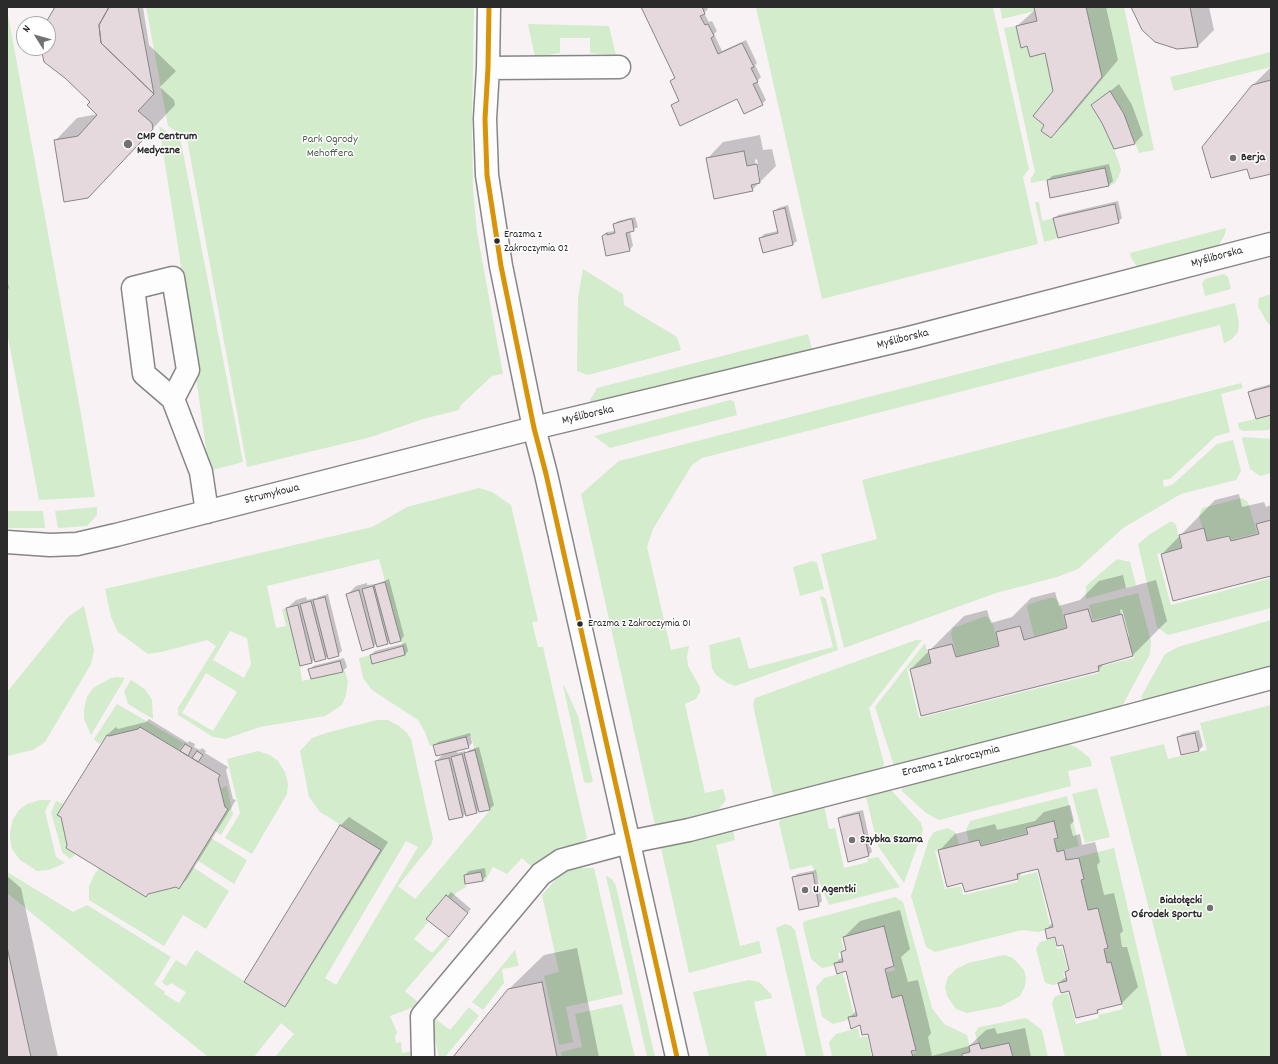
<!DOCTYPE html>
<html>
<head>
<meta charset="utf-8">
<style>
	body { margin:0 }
	#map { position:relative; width:1278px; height:1064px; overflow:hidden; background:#f8f2f5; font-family:Dekko,sans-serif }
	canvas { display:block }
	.frame { position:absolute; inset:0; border:8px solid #2b2b2b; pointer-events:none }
	.north { position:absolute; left:16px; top:16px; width:40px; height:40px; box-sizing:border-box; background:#fff; border:1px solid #aaa; border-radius:50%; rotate:307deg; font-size:11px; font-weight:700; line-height:16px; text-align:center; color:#2b2b2b }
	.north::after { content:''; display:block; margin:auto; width:14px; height:18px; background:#737172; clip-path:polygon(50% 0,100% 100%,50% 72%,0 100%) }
</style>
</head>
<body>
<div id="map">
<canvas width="1278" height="1064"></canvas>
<div class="frame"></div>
<div class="north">N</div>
</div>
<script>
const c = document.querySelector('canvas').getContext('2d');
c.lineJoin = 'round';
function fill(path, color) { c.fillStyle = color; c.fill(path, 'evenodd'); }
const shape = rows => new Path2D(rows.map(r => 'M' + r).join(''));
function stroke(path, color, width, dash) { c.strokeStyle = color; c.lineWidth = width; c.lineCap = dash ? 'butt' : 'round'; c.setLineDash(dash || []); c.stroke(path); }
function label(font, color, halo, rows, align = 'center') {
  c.font = font + ' Dekko,sans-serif'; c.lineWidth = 3; c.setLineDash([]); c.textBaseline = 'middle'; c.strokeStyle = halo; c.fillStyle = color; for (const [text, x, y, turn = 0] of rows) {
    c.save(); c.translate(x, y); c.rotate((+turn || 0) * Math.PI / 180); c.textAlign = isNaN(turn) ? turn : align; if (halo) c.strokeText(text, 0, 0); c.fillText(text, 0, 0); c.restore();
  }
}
fill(shape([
	[146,7,474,7,472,125,473,189,477,232,503,374,492,376,460,406,459,410,423,419,371,437,247,467,187,139,168,126],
	[756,7,993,7,1029,169,1023,177,1038,244,822,299],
	[1000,7,1034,7,1035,11,1002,19],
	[1086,7,1124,7,1154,150,1139,153,1124,114,1110,91,1091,106,1102,123,1114,149,1121,169,1119,176,1114,184,1109,186,1105,168,1031,183,1031,178,1035,172,1004,28,1016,26,1021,48,1027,46,1030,56,1045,53,1053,91,1044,125,1041,131,1051,138,1102,77],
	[7,9,81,414,95,497,39,500,7,332],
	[528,24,609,26,616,55,590,53,590,38,560,38,560,53,535,57],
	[1271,52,1271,67,1174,91,1170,77],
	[159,126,181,142,243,462,209,471,179,253],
	[1035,202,1039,202,1042,221,1053,218,1058,238,1044,242],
	[1226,228,1225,234,1218,247,1138,268,1131,258,1130,253],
	[583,269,623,294,624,305,677,337,681,350,588,375,577,371,578,298],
	[1224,274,1228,277,1231,289,1205,296,1202,283,1205,279],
	[1271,294,1271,326,1267,322,1258,306,1259,298],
	[1235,303,1239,323,1238,332,1232,339,1224,343,1220,325,702,458,692,465,653,529,647,547,671,650,689,646,687,657,688,666,700,687,700,692,696,699,685,704,705,793,723,789,726,800,714,815,660,828,655,825,581,494,619,461],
	[808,334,812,349,809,352,586,407,597,388],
	[1241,383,1243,388,1221,394,1230,432,1216,436,1170,479,1163,480,1164,487,1172,485,1217,444,1233,440,1241,471,1236,480,1181,494,1123,528,1078,569,1057,577,996,593,844,648,821,554,877,539,862,480],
	[730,400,734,401,737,415,610,448,594,436],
	[1271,415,1271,430,1243,431,1239,429,1238,423],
	[1243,437,1271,439,1271,473,1260,476,1250,469,1242,439],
	[479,488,492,492,511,505,538,621,532,622,538,647,543,647,587,838,579,844,559,847,545,859,536,871,522,858,507,874,493,867,484,883,481,872,464,875,466,887,457,892,451,899,446,895,427,919,429,921,414,939,432,953,447,936,450,939,405,991,419,1003,414,1007,390,1016,397,1032,395,1037,396,1043,401,1042,402,1053,417,1050,416,1057,275,1057,294,1034,281,1023,254,1057,208,1057,7,893,7,872,73,912,87,905,171,957,154,984,165,992,164,994,179,1003,186,992,171,983,167,986,162,982,176,960,186,966,196,950,285,1007,381,850,320,812,309,797,300,751,312,738,326,733,377,720,388,720,399,726,407,733,411,739,433,839,431,845,398,886,415,899,490,810,471,736,430,746,425,732,418,720,372,690,363,678,359,658,370,655,373,664,405,655,379,559,267,586,276,628,286,626,282,609,286,608,300,666,302,681,345,671,348,682,346,695,342,705,325,716,260,727,225,739,213,737,178,715,178,708,216,646,207,640,161,652,148,654,118,632,111,617,105,589,372,527,407,507],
	[230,631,247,638,251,664,244,678,213,660],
	[206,673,237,692,213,731,182,713],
	[406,841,418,847,336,985,325,978],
	[1242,498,1248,502,1257,533,1231,540,1229,535,1206,541,1199,516,1202,508],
	[97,507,97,515,87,526,58,528,55,511],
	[7,511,43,511,45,528,7,528],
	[1170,522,1173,522,1176,525,1181,548,1157,554,1171,605,1271,578,1271,608,1168,635,1157,627,1138,544,1150,534],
	[1117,559,1130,562,1136,585,1086,599,1086,586],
	[813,561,817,563,824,589,800,596,793,567],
	[1138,593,1151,641,1150,654,1120,710,895,769,875,707,925,643,930,663,907,669,919,718,1099,673,1098,667,1134,658,1123,613,1093,620,1089,605],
	[822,596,826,599,838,650,735,686,727,683,716,675,712,668,709,645,740,637,749,669,833,647,820,597],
	[1049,598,1055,598,1060,603,1066,628,1034,636,1027,607,1029,604],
	[84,606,94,651,91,664,45,742,33,750,7,756,7,692,68,617],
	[986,616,992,621,998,645,957,656,951,634,953,628],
	[1271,620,1271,672,1146,704,1141,697,1165,654,1178,647],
	[916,640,922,640,869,708,884,763,882,771,779,799,773,795,753,705,755,698],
	[117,677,125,678,91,735,84,719,84,709,87,697,93,688,111,678],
	[131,680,145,689,152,700,153,719,128,704,124,691],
	[563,685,564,685,578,716,593,782,588,783,584,782],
	[117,704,184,743,179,750,140,727,138,729,109,736,107,735,100,744,97,742,94,739],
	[1271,705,1271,1057,1187,1057,1110,757,1164,744,1168,759,1207,750,1200,723],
	[1067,743,1077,748,1090,758,1092,766,1068,771,1071,786,939,820,926,813,902,791,902,786],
	[258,751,270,755,278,761,285,772,288,784,287,794,252,854,225,838,240,813,227,759],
	[227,786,233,814,221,835,215,831,228,809,225,807,221,788],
	[886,788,892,791,921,823,923,830,904,883,878,846,865,793],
	[1097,788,1110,837,1085,843,1072,794],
	[1067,796,1079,846,1056,852,1053,841,1058,839,1053,821,1025,828,1027,833,981,845,980,840,969,842,966,830,970,821],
	[40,800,51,800,45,811,56,857,65,863,49,870,37,871,20,860,12,849,10,839,10,832,13,819,19,810,27,804],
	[56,801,64,804,57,815,61,817,67,845,66,848,76,854,70,859,62,852,51,812],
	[824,805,829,829,835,828,844,868,868,862,867,859,878,857,900,887,829,905,812,865,790,870,779,823,782,815],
	[948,828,956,833,959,845,935,851,945,889,961,886,963,895,1018,882,1017,877,1037,872,1051,929,1038,932,1022,930,935,952,926,947,911,896,929,839,934,832],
	[733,829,735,840,716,845,740,946,759,941,762,953,689,973,661,848],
	[211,838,247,860,234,884,197,860],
	[1114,848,1162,1057,1065,1057,1052,1003,1055,996,1068,993,1076,1024,1099,1018,1098,1015,1123,1009,1112,964,1107,965,1103,951,1108,949,1097,909,1087,911,1080,881,1084,880,1078,857],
	[193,867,229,891,206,929,183,915,164,946,89,900,89,886,94,875,99,868,148,894,176,887,179,889],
	[580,868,594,868,623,994,566,1007,573,1042,559,1045,544,976,559,972,542,895,558,877,568,871],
	[606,876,612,879,616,886,655,1057,647,1057],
	[895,897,903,902,932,1008,944,1024,967,1035,971,1052,960,1057,912,1057,912,1054,916,1053,901,996,891,998,885,973,895,970,884,927,841,938,844,951,838,953,841,964,822,968,811,959,804,930,803,923,805,921],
	[785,924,791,926,795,930,824,1057,806,1057,776,928],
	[1054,938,1057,949,1062,948,1068,971,1063,972,1065,982,1053,985,1045,983,1036,949,1040,942],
	[515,950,519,966,502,969,504,983,483,1010,472,1002],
	[1004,955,1013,958,1024,970,1026,978,1025,986,1020,996,1002,1006,967,1013,956,1009,947,996,945,987,948,977,956,969,968,963],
	[843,973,855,1018,833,1024,822,1017,816,987,824,978],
	[749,980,759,982,771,994,772,998,754,1002,767,1057,709,1057,693,992],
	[622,1004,635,1057,562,1057,561,1052,582,1047,575,1014],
	[469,1007,479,1016,445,1057,439,1057,432,1027,434,1018,450,1030],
	[1026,1018,1042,1030,1048,1057,1012,1057,980,1050,975,1033,979,1027],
	[858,1028,860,1038,867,1036,872,1057,832,1057,829,1042,836,1034]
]), '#d2eccc');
fill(shape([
	[55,7,143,7,149,45,176,71,160,87,174,100,175,105,110,174,55,141,77,118,98,114,92,102,42,48,48,48,48,24,46,24],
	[642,7,707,7,708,9,704,13,709,22,712,21,717,31,714,34,722,51,746,40,757,63,755,65,761,77,757,81,766,100,762,104,738,97,672,106,680,100,671,81,675,77],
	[1035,7,1106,7,1118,60,1067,121,1051,137,1046,125,1054,91,1046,52,1028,45,1017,26,1036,9],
	[1132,7,1209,7,1214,30,1198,46,1178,48],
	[1271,67,1271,173,1253,85],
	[1119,84,1132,105,1143,135,1135,143,1115,148,1103,123,1092,106],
	[760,135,763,150,772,149,776,166,752,190,707,159,723,142],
	[757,159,760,178,758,178,755,160],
	[1109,164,1113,181,1109,185,1051,197,1048,180,1052,176],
	[1118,201,1122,218,1118,222,1054,219,1058,215],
	[788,205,797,241,793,244,764,252,761,238,764,234,778,231,774,211,778,208],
	[635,217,638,227,630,231,633,246,629,250,603,236,607,232,615,231,614,224,618,221],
	[7,278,9,288,7,290],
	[1271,384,1271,414,1249,392,1253,389],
	[1239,494,1242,507,1264,502,1266,507,1271,505,1271,575,1162,554,1215,500],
	[1123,575,1126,588,1156,580,1167,621,1132,656,1106,662,1098,670,911,669,964,616,987,610,991,623,1012,617,1031,598,1055,592,1059,606,1080,600,1099,581],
	[1122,609,1129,636,1127,638,1120,610],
	[389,579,404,636,401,640,390,640,387,643,377,643,374,646,348,594,356,586,367,583,367,585,377,584],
	[328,594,342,651,338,655,328,656,325,658,315,659,312,662,301,665,287,608,296,600,306,597,307,600,315,598,315,599,318,597],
	[406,643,408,651,405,655,371,655,375,651],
	[344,658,347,667,343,671,312,678,310,670,313,666],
	[149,719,188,743,189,741,195,744,194,747,200,750,202,748,206,751,205,753,228,767,226,770,233,799,236,800,187,879,179,888,68,845,62,816,59,814,107,735,116,727,118,729,146,722],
	[1199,730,1203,746,1199,750,1178,737,1182,734],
	[470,733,472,743,468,747,457,750,457,753,465,751,466,753,469,750,479,747,494,805,490,809,480,811,479,809,476,812,466,813,463,816,436,761,444,753,434,746,438,742],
	[1070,805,1074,821,1070,825,1073,836,1080,834,1082,845,1095,842,1100,862,1097,865,1104,895,1114,893,1123,931,1120,934,1122,947,1127,947,1138,987,1122,1003,1101,1008,1097,1012,1059,983,1067,976,1066,972,1070,968,1064,944,1046,930,1052,923,1038,868,1023,872,1017,878,963,882,939,851,955,834,995,824,997,830,1035,821,1044,812],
	[863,810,872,852,868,855,839,818,843,815],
	[349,817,388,842,292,997,284,1006,245,982,341,825],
	[485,868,486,876,482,880,465,875,469,871],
	[816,870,822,901,818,905,793,878,797,874],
	[7,876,21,888,58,1057,7,1057],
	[451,892,471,909,452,932,428,919],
	[900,910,910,949,901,957,908,982,918,980,931,1033,928,1037,932,1056,969,1046,986,1030,995,1028,997,1034,1025,1028,1031,1057,875,1057,868,1033,860,1024,849,1018,857,1010,846,970,836,963,843,956,842,952,847,948,844,937,860,921],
	[577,948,599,1057,455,1057,508,990,544,955]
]), '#0003');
const building = shape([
	[55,7,109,7,99,25,101,43,154,94,138,111,152,123,153,129,88,198,64,202,54,140,78,136,97,115,87,105,90,102,65,78,44,62,41,48,48,48,48,24,45,24,55,7],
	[109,7,138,7,154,94,101,43,99,25,109,7],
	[641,7,702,7,705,14,700,16,705,25,708,24,714,36,711,38,718,54,742,43,754,67,751,68,758,82,753,84,763,105,744,114,737,99,680,126,671,105,679,101,670,81,675,78,641,7],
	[1034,7,1086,7,1102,77,1051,138,1041,131,1044,125,1033,116,1053,91,1045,53,1030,57,1027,46,1021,48,1016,26,1037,21,1034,7],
	[1131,7,1190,7,1198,47,1177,49,1155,42,1142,30,1131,7],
	[1271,80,1271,174,1250,179,1247,169,1211,178,1202,147,1252,85,1271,80],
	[1110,91,1124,114,1135,144,1114,149,1102,123,1091,105,1110,91],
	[744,151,747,166,757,164,760,183,751,185,753,191,714,199,706,158,744,151],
	[1105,168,1109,186,1050,198,1047,180,1105,168],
	[1115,204,1119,223,1058,238,1053,218,1115,204],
	[785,208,793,245,763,253,759,238,778,233,773,211,785,208],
	[630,219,632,219,634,231,626,233,630,251,606,256,602,236,607,233,607,235,615,233,613,224,630,219],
	[1271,386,1271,415,1256,419,1248,392,1271,386],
	[1271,520,1271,576,1173,601,1161,554,1182,548,1179,535,1204,528,1207,541,1229,536,1231,541,1259,534,1256,524,1271,520],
	[385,582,401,641,390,644,374,585,385,582],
	[373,586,388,644,377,647,362,589,373,586],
	[359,590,374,647,362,651,346,594,359,590],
	[325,597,339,656,328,659,313,600,325,597],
	[311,601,326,659,315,662,300,604,311,601],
	[298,605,312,663,300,666,286,608,298,605],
	[1088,609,1092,622,1122,614,1133,656,1098,666,1099,671,921,716,910,669,931,663,928,650,952,644,956,657,999,646,996,632,1020,626,1024,640,1067,628,1064,615,1088,609],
	[403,646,405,655,372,664,370,655,403,646],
	[340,661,343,672,311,679,308,669,340,661],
	[140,727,220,775,218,779,225,807,228,809,179,889,176,887,148,894,146,897,66,848,67,845,61,817,57,815,107,735,109,736,138,729,140,727],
	[1195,733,1199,751,1181,755,1177,737,1195,733],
	[466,737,469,748,436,756,433,745,466,737],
	[185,744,192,748,188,756,180,751,185,744],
	[475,750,490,810,479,812,464,753,475,750],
	[197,751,203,755,198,762,192,758,197,751],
	[462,754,477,813,466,816,451,757,462,754],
	[449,758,463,817,449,820,435,761,449,758],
	[859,813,869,856,848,862,838,818,859,813],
	[1054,821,1058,838,1054,839,1057,852,1064,850,1066,860,1079,858,1084,879,1081,880,1088,910,1098,908,1108,948,1104,949,1107,963,1111,962,1122,1004,1097,1010,1098,1013,1076,1018,1069,991,1061,993,1058,983,1067,981,1065,972,1069,970,1063,945,1057,946,1055,937,1047,939,1045,929,1053,927,1038,869,1017,874,1018,879,965,892,962,883,947,887,938,850,979,840,981,846,1028,834,1026,828,1054,821],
	[340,825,381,850,285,1007,244,982,340,825],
	[481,872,483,881,465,884,464,875,481,872],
	[813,873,819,906,799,910,792,877,813,873],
	[446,895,468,913,449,937,426,919,446,895],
	[884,926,894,966,885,969,892,998,902,995,916,1050,911,1051,913,1057,873,1057,868,1034,862,1035,860,1025,851,1029,848,1017,857,1016,846,971,837,974,834,963,843,962,841,952,846,950,843,937,884,926],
	[7,947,31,1057,7,1057,7,947],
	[542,982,557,1057,453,1057,508,989,542,982],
	[979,1043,981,1049,1009,1043,1013,1057,962,1057,962,1054,970,1052,969,1046,979,1043]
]);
fill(building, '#e5d9de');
stroke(building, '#878586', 1);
const minor = shape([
	[489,7,488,68,485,119,487,175,501,266,534,428,546,474,677,1057],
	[488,68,619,67],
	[173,399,188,370,173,278,133,288,144,374,173,399,201,472,207,512],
	[7,542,50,545,77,544,116,535,534,428,909,338,1271,244],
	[423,1057,422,1016,541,874,562,860,629,842,689,830,1088,727,1271,678]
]);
stroke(minor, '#878586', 25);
stroke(minor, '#fefdfe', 22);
stroke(shape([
	[489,7,488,68,485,119,487,175,501,266,534,428,546,474,677,1057]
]), '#d89406', 5);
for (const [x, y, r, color] of [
	[128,144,5,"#737172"],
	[1233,158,4,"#737172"],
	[497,241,3.5,"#2b2b2b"],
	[580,624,3.5,"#2b2b2b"],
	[852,840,4,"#737172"],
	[805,890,4,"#737172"],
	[1210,908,4,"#737172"]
]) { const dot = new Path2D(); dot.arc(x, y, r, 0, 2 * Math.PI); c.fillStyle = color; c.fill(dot); stroke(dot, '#fff', 1.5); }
label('11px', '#2b2b2b', '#fff', [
	["Erazma z",504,235],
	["Zakroczymia 02",504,249],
	["Erazma z Zakroczymia 01",588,624]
], 'left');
label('bold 12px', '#2b2b2b', '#fff', [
	["CMP Centrum",137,137],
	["Medyczne",137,151],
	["Berja",1241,158],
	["Szybka Szama",860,840],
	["U Agentki",813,890],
	["Białołęcki",1202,901,"right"],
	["Ośrodek Sportu",1202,915,"right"]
], 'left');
label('12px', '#4d5a4b', '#fff', [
	["Park Ogrody",330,140],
	["Mehoffera",330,154]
]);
label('12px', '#2b2b2b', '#fff', [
	["Myśliborska",1217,258,-15],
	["Myśliborska",903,340,-14],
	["Myśliborska",588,416,-13],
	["Strumykowa",272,495,-14],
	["Erazma z Zakroczymia",951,762,-14]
]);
</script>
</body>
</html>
